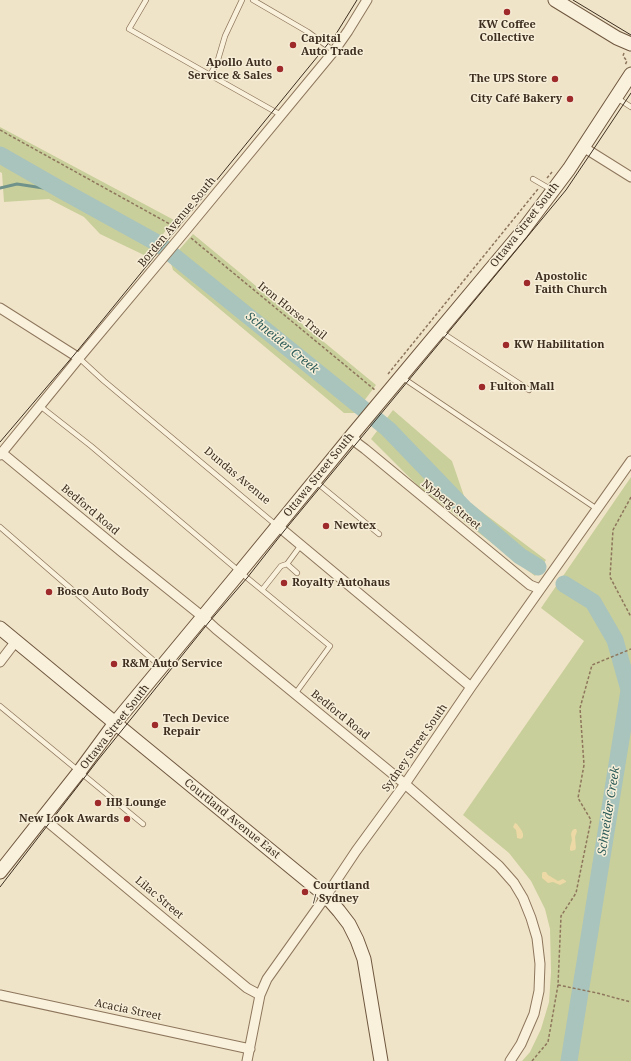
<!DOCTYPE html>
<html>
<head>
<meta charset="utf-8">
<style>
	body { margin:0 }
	canvas { display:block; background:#f0e4c8 }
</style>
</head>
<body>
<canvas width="631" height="1061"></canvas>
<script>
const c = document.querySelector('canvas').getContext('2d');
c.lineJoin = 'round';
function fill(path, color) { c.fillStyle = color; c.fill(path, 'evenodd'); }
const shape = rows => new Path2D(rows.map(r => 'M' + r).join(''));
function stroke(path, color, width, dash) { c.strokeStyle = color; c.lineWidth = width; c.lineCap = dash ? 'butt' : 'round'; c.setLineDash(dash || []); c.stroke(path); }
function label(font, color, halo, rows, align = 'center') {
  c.font = font + ' "Noto Serif",serif'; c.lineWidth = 3; c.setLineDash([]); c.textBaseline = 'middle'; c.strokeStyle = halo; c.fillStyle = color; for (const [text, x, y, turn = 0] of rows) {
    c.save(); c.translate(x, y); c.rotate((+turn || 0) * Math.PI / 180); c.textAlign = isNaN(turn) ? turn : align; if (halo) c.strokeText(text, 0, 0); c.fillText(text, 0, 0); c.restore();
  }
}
fill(shape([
	[0,127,174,220,146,256,100,234,84,217,49,199,4,202,2,173,0,172],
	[193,234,376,385,355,413,344,413,173,270,170,260],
	[393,410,452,461,465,499,546,560,535,576,419,487,371,439],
	[631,477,631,1061,522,1061,530,1052,541,1029,549,1002,551,972,550,929,545,909,531,881,509,853,463,815,584,641,541,608]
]), '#c9cf9b');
fill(shape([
	[515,823,517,824,522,831,523,834,523,837,521,839,517,838,517,837,516,830,513,827],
	[574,829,576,829,577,831,575,837,576,848,575,850,571,851,570,850,570,847,572,840,571,834,572,831],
	[543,872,546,872,548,875,558,881,563,879,566,881,566,882,560,885,553,882,548,883,542,878,542,873]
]), '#ecd9a5');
stroke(shape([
	[0,188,17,184,63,191]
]), '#6f938a', 3);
stroke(shape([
	[0,155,63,191,159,244,388,429,464,508,520,556,538,567],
	[564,584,593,602,615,640,629,690,569,1061]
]), '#a9c4bc', 17);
const lane = shape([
	[146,0,129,29,210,75,217,63,225,36,242,0],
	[253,0,308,32,334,51],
	[210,75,281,115],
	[617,98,631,107],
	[533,179,552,190],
	[441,332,529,390],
	[79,358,104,381,276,525],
	[403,378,597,509],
	[40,406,91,446,240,572,330,646,295,694],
	[316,482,379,534],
	[0,527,160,666],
	[297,573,287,564,301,545],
	[262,590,281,566,287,564],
	[0,706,143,824]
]);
const street = shape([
	[583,147,631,177],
	[0,308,79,358],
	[353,434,357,443,365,449,530,585,540,589],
	[2,453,122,552,203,617,216,629,405,784,499,866,514,883,523,898,531,918,537,938,540,964,539,991,534,1014,521,1044,510,1061],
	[0,455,79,358,177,241,334,51,348,31,367,0],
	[278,526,471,687],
	[0,662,16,641],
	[43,818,247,988,260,995],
	[0,995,250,1049],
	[247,1061,260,995,267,979,326,896,356,851,405,784,471,687,631,461]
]);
const secondary = shape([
	[555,0,617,38,631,44],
	[0,628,115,723,326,896,339,911,349,924,357,940,364,959,381,1061],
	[0,872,79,772,115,723,240,572,353,434,521,233,569,169,631,74]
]);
stroke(lane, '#8d765c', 6);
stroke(street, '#8d765c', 11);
stroke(secondary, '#6f573f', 15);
stroke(shape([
	[624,53,623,56,627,61,625,65],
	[0,130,177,228],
	[547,178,552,172],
	[191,238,375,390],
	[388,374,538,189],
	[631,497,613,530,610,577,631,617],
	[558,985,597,993,631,1002],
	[532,1061,548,1042,558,985,561,916,576,893,591,820,578,798,584,765,580,708,592,665,631,649]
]), '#8d765c', 1.5, [3, 2]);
stroke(lane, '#faf1dc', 4.5);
stroke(street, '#faf1dc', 9);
stroke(secondary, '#faf1dc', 13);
stroke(shape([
	[573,0,631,35],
	[0,442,74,355,304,73,336,34,357,0],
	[0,887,98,760,209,622,247,578,284,531,566,190,591,153,631,93]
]), '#3d2e20', 1);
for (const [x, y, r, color] of [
	[507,12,4,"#9e2a2b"],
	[293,45,4,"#9e2a2b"],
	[280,69,4,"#9e2a2b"],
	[555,79,4,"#9e2a2b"],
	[570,99,4,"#9e2a2b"],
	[527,283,4,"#9e2a2b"],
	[506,345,4,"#9e2a2b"],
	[482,387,4,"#9e2a2b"],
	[326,526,4,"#9e2a2b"],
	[284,583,4,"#9e2a2b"],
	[49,592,4,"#9e2a2b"],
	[114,664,4,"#9e2a2b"],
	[155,725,4,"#9e2a2b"],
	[98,803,4,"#9e2a2b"],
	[127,819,4,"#9e2a2b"],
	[305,892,4,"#9e2a2b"]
]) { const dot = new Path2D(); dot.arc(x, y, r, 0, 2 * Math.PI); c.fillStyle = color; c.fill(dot); stroke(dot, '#f7eed8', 1.5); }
label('bold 11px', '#3d2e20', '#f7eed8', [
	["KW Coffee",507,25,"center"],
	["Collective",507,38,"center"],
	["Capital",301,39],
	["Auto Trade",301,52],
	["Apollo Auto",272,63,"right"],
	["Service & Sales",272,76,"right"],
	["The UPS Store",547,79,"right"],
	["City Café Bakery",562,99,"right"],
	["Apostolic",535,277],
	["Faith Church",535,290],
	["KW Habilitation",514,345],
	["Fulton Mall",490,387],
	["Newtex",334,526],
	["Royalty Autohaus",292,583],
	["Bosco Auto Body",57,592],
	["R&M Auto Service",122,664],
	["Tech Device",163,719],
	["Repair",163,732],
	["HB Lounge",106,803],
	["New Look Awards",119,819,"right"],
	["Courtland",313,886],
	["/ Sydney",313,899]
], 'left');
label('11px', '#3d2e20', '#f7eed8', [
	["Borden Avenue South",177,222,-50],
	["Ottawa Street South",525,225,-52],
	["Iron Horse Trail",292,311,39],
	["Ottawa Street South",319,475,-51],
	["Dundas Avenue",237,476,40],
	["Nyberg Street",451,505,39],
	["Bedford Road",90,510,40],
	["Bedford Road",340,715,39],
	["Ottawa Street South",115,727,-52],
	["Sydney Street South",415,748,-55],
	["Courtland Avenue East",232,819,39],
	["Lilac Street",159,898,40],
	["Acacia Street",128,1010,12]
]);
label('italic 12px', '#2f5d5a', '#f7eed8', [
	["Schneider Creek",282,343,39],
	["Schneider Creek",609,811,-81]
]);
</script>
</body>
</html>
